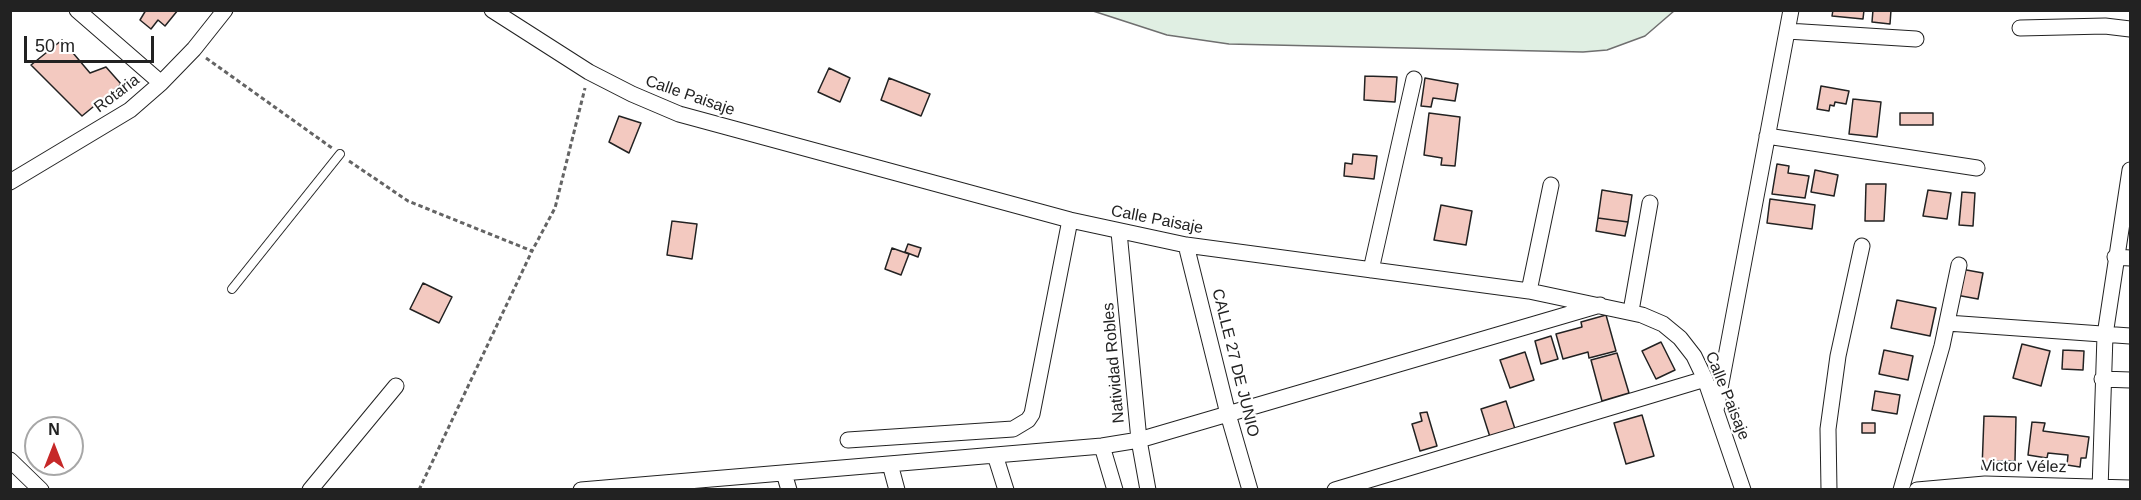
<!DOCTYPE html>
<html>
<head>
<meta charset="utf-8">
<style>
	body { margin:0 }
	#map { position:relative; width:2141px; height:500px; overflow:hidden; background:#fff; font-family:Helvetica,sans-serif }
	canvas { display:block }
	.frame { position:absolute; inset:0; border:12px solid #222; pointer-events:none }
	.north { position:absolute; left:24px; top:416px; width:60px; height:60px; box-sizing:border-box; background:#fff; border:2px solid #a7a7a7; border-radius:50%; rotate:0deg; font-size:16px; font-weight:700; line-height:24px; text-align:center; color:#222 }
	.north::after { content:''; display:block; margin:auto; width:21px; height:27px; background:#c62828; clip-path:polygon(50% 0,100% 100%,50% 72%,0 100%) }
	.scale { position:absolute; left:24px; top:36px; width:130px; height:27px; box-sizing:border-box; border:3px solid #222; border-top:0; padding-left:8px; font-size:18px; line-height:21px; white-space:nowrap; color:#222; -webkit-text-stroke:4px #fff; paint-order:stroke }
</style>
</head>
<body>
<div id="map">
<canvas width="2141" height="500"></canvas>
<div class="frame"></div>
<div class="north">N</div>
<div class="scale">50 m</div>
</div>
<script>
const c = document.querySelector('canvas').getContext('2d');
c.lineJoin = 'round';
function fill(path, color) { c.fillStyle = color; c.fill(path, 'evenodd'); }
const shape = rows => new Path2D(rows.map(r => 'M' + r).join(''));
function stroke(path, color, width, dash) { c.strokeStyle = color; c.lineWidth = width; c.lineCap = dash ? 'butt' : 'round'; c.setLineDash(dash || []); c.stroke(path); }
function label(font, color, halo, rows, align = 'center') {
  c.font = font + ' Helvetica,sans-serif'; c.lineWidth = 4.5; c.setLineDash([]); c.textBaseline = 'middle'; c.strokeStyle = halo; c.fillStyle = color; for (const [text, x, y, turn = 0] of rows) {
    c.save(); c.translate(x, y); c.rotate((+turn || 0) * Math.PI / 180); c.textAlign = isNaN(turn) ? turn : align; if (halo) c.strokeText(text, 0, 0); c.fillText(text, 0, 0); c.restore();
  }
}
const green = shape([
	[1093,11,1674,11,1645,36,1607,50,1583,52,1229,44,1167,35,1093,11]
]);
fill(green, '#e0efe3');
stroke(green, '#6f6f6f', 1.5);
const building = shape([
	[146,10,178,10,165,26,158,20,151,29,140,20,146,10],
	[1833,10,1864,10,1863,19,1832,16,1833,10],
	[1873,10,1891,10,1890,24,1872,22,1873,10],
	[62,40,90,73,106,67,121,84,82,116,31,65,62,40],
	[829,68,850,78,840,102,818,92,829,68],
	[1365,76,1397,77,1395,102,1364,100,1365,76],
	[889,78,930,94,921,116,881,100,889,78],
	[1425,78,1458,84,1455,101,1433,98,1431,107,1421,106,1425,78],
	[1821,86,1849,91,1846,104,1835,102,1834,106,1830,105,1829,111,1817,109,1821,86],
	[1853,99,1881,102,1877,137,1849,134,1853,99],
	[1429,113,1460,117,1455,166,1441,165,1442,158,1424,155,1429,113],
	[1900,113,1933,113,1933,125,1900,125,1900,113],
	[619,116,641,123,629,153,609,142,619,116],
	[1353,154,1377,156,1374,179,1344,176,1345,163,1352,164,1353,154],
	[1777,164,1789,166,1788,173,1809,176,1805,198,1772,194,1777,164],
	[1815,170,1838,175,1834,196,1811,192,1815,170],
	[1866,184,1886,184,1884,221,1865,221,1866,184],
	[1602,190,1632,195,1628,222,1598,218,1602,190],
	[1928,190,1951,193,1947,219,1923,216,1928,190],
	[1962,192,1975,193,1973,226,1959,225,1962,192],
	[1770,199,1815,205,1812,229,1767,223,1770,199],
	[1441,205,1472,211,1466,245,1434,240,1441,205],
	[1598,218,1628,222,1625,236,1596,231,1598,218],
	[672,221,697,224,692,259,667,255,672,221],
	[908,244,921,248,918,257,905,252,908,244],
	[892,248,909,254,901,275,885,269,892,248],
	[1961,269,1983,273,1978,299,1956,295,1961,269],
	[423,283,452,297,439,323,410,309,423,283],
	[1897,300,1936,308,1930,336,1891,328,1897,300],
	[1606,315,1616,351,1589,358,1588,352,1563,359,1556,334,1582,327,1581,322,1606,315],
	[1551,336,1558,359,1541,364,1535,341,1551,336],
	[1661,342,1675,370,1656,379,1642,351,1661,342],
	[2022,344,2050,351,2041,386,2013,378,2022,344],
	[1884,350,1913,356,1908,380,1879,374,1884,350],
	[2063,350,2084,351,2083,370,2062,369,2063,350],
	[1525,352,1534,380,1510,388,1500,360,1525,352],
	[1617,353,1629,393,1602,401,1591,360,1617,353],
	[1875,391,1900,395,1897,414,1872,410,1875,391],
	[1506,401,1515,429,1490,437,1481,409,1506,401],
	[1427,412,1437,446,1420,451,1412,424,1422,421,1420,413,1427,412],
	[1642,415,1654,456,1626,464,1614,423,1642,415],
	[1984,416,2016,417,2015,461,1998,461,1997,470,1982,469,1984,416],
	[2032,422,2045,423,2043,431,2089,437,2086,458,2081,458,2080,467,2067,465,2068,455,2048,453,2047,458,2028,455,2032,422],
	[1862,423,1875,423,1875,433,1862,433,1862,423]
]);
fill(building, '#f3c9c0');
stroke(building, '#222', 1.5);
const lane = shape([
	[232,289,340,154]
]);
const street = shape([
	[77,10,161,83],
	[492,10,589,72,632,94,679,114,1070,220,1186,245,1529,291,1642,315,1663,324,1680,338,1694,356,1705,379,1743,490],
	[2020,28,2105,26,2130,29],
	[1787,31,1916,39],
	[1767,136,1977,168],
	[10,182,130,110,161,83,194,49,225,10],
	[1119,232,1139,440,1148,490],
	[1186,245,1228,414,1250,490],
	[2115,257,2130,258],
	[1371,270,1414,79],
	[1529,291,1551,185],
	[1631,311,1650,203],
	[1947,323,2130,336],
	[2102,379,2130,380],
	[1716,410,1791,10],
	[848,440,1013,429,1028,420,1032,414,1070,220],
	[1102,446,1115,490],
	[995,455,1006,490],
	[10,460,41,490],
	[890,464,897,490],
	[784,473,789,490],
	[310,490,396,386],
	[581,490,1102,446,1139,440,1600,305],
	[1335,490,1705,379],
	[1829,490,1828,429,1838,356,1862,246],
	[1901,490,1942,346,1959,265],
	[1917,490,1985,484,2130,488],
	[2100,490,2105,335,2130,170]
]);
stroke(lane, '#222', 10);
stroke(street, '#222', 17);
stroke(shape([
	[206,58,332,148],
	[349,161,408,201,532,251,555,208,585,88],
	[419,490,532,251]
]), '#646464', 3, [4.5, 3]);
stroke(lane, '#fff', 8);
stroke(street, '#fff', 15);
label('16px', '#222', '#fff', [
	["Rotaria",117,94,-37],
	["Calle Paisaje",690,96,19],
	["Calle Paisaje",1157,220,11],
	["Natividad Robles",1114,363,-95],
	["CALLE 27 DE JUNIO",1235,363,76],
	["Calle Paisaje",1727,396,68],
	["Victor Vélez",2024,467,1]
]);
</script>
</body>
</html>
